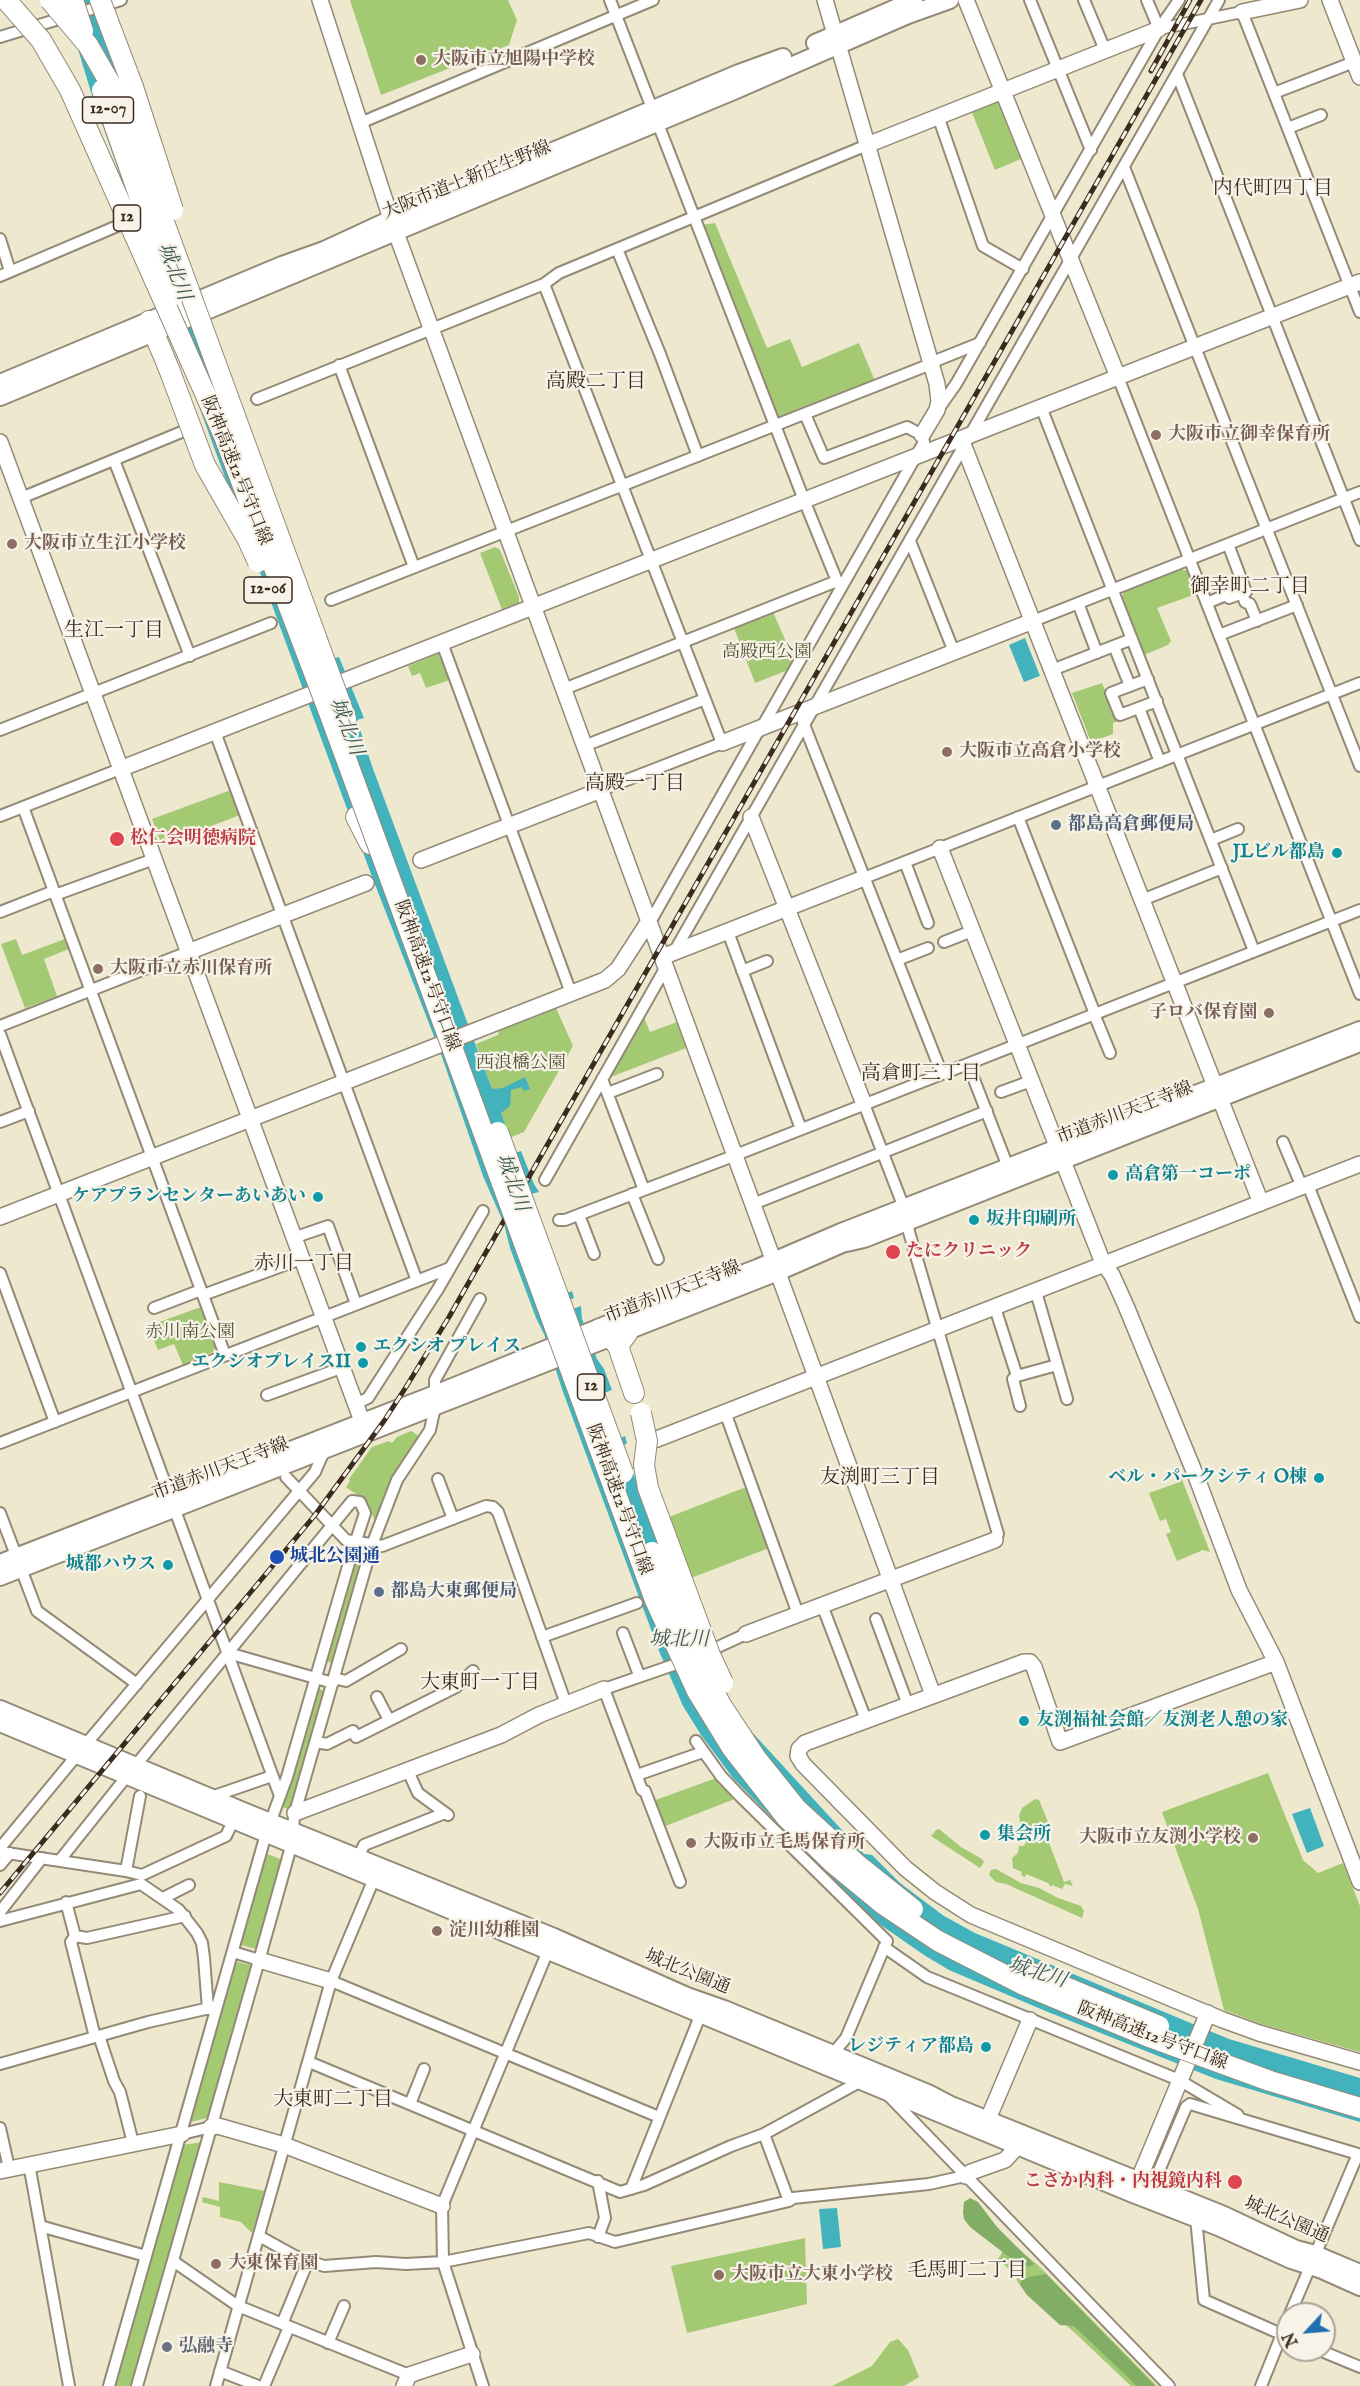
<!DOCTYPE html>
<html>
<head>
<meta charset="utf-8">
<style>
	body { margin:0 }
	#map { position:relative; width:1360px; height:2386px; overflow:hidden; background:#eee8cf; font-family:"IM FELL English",serif }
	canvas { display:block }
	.north { position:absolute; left:1276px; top:2302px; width:60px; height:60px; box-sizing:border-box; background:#f7f3e8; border:2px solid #aca397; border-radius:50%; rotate:244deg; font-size:16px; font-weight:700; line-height:24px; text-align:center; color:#3b2a1e }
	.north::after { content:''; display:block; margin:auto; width:21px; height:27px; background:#1f6fb2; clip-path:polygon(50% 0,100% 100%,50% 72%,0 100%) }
</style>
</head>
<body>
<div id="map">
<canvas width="1360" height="2386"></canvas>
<div class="north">N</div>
</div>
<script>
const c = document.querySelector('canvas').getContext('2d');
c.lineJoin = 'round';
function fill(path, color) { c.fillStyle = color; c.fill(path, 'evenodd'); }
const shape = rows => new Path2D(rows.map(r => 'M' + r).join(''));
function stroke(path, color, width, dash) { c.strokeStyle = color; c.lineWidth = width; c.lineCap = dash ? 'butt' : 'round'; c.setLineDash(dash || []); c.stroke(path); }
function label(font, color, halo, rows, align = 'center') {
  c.font = font + ' "IM FELL English","Noto Serif JP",serif'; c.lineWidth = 4.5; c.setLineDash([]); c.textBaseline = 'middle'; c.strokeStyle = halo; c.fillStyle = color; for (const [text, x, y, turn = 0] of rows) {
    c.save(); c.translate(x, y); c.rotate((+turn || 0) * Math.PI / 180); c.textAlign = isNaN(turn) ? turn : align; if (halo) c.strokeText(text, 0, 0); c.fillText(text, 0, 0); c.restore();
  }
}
fill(shape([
	[350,0,508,0,517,20,509,45,381,95],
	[995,101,1001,105,1023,158,995,170,971,110],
	[715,223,767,348,790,339,802,367,859,343,875,381,785,419,778,415,701,225],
	[495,547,500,550,519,597,519,606,503,612,480,553],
	[1181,569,1187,571,1196,594,1157,608,1171,641,1168,645,1144,655,1121,598,1124,592],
	[773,612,794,660,788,670,755,683,734,628],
	[440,653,450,680,426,688,420,673,412,676,408,666],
	[1102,683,1118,721,1113,723,1113,734,1091,742,1072,693],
	[231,790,240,815,162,845,152,819],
	[16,939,22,955,65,939,69,949,44,959,57,996,25,1008,1,944],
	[556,1008,573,1046,524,1132,509,1138,476,1044,498,1035,499,1031],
	[644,1017,650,1032,677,1022,686,1048,608,1078],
	[201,1307,216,1346,213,1352,183,1365,174,1344,158,1350,148,1326],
	[411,1431,419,1436,391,1481,375,1520,363,1499,346,1487,350,1481,349,1479,372,1447,389,1441,392,1443,397,1437],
	[1181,1477,1210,1552,1203,1550,1177,1561,1166,1534,1171,1532,1166,1519,1160,1521,1149,1493,1177,1483,1179,1478],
	[746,1487,769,1548,691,1578,669,1517],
	[354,1560,361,1562,332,1663,326,1661],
	[319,1688,324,1692,290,1810,283,1807],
	[1268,1773,1303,1860,1318,1873,1343,1863,1360,1906,1360,2052,1261,2024,1224,2010,1198,1909,1162,1812],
	[719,1777,737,1798,663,1827,653,1801],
	[1035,1799,1039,1800,1048,1822,1042,1826,1042,1830,1035,1829,1030,1832,1021,1825,1019,1816,1022,1808],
	[939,1829,961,1847,982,1859,984,1862,980,1868,931,1836,936,1830],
	[1043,1834,1046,1835,1064,1882,1070,1880,1073,1886,1065,1884,1062,1889,1052,1885,1051,1887,1048,1883,1026,1874,1025,1877,1021,1875,1022,1872,1013,1868,1012,1858,1018,1853,1019,1846,1024,1846,1027,1840,1038,1839],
	[265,1853,283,1860,259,1950,238,1944],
	[996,1869,1021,1883,1039,1888,1058,1898,1081,1906,1084,1911,1082,1918,1006,1884,996,1882,989,1875,991,1870],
	[234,1961,254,1966,211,2117,187,2123],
	[204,2142,134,2386,112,2386,181,2145],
	[219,2182,265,2191,252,2233,241,2222,220,2217,220,2207,202,2202,203,2197,219,2201],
	[805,2238,807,2304,687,2333,671,2266],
	[1009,2241,1040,2267,1157,2386,1131,2386,1075,2333,1019,2284,1013,2273,998,2259],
	[898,2339,908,2350,919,2377,904,2386,832,2386,872,2366,890,2342]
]), '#a3c973');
fill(shape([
	[970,2198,978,2202,997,2227,1034,2264,1029,2267,1009,2257,970,2227,964,2219,963,2212,964,2202],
	[1046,2274,1155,2386,1137,2386,1074,2326,1060,2325,1027,2295,1020,2285,1022,2280,1029,2277]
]), '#82ad65');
fill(shape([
	[63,0,100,0,175,223,259,459,334,658,339,657,364,718,357,720,372,766,492,1089,503,1088,525,1077,530,1089,524,1091,522,1087,511,1090,510,1106,501,1113,515,1153,521,1151,534,1184,539,1192,531,1194,567,1293,572,1291,574,1298,569,1300,573,1309,581,1306,582,1319,597,1359,604,1369,612,1390,604,1393,620,1438,625,1436,627,1443,623,1446,635,1478,642,1475,709,1657,739,1718,864,1854,872,1855,900,1883,944,1916,975,1933,1229,2039,1360,2078,1360,2122,1216,2079,1048,2012,949,1970,924,1955,875,1921,859,1906,733,1778,701,1735,683,1706,659,1651,563,1392,544,1334,536,1318,510,1248,504,1224,483,1176,442,1057,371,874,162,306,127,195,91,92],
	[1025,638,1040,676,1024,682,1009,645],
	[1310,1808,1324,1846,1307,1853,1292,1814],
	[837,2208,841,2247,823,2249,819,2209]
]), '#42b2bc');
const street = shape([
	[610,0,804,500,837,581,841,586],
	[1030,0,1091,150],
	[1084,0,1105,50],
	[1147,0,1159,29,1242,12,1360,312],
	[0,37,121,0],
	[1177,74,1360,540],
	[1274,93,1354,62],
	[938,116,983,246,1023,269],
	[360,123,653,0],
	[1288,128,1321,115],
	[1124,167,1360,766],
	[0,239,10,271],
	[617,249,660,354,698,456],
	[0,276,122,224],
	[544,284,722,743,601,790],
	[930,363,980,343],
	[339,365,414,567],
	[1118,377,1360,994],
	[257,399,544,284,559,273,867,145],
	[1041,407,1254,951],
	[939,408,956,384,1159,29,1179,0],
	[114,460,190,656],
	[21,498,184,431],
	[910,541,954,652],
	[1242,593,1245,602,1250,604,1257,621],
	[331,600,931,364],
	[1078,603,1097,653],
	[1207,603,1228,594,1229,598,1246,592,1228,544],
	[1033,621,1360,492],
	[1219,635,1297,605],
	[442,643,571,993],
	[1114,646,1130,686],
	[1052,670,1132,639],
	[1148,679,1111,693,1120,715,1157,701],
	[564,689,837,581],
	[1139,708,1160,762],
	[803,722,942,1074],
	[762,727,924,442,922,435,907,427,824,458,805,414],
	[0,730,271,623],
	[215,732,417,1281],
	[584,746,705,699],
	[23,807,225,1355],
	[0,816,120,769],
	[1018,817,1095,1014],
	[1211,840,1238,829],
	[905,862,928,923],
	[864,878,1360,683],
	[55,895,154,859],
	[1142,900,1222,868],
	[0,912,54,891],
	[649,921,653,917,760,728],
	[728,932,801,1129],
	[944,942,972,931],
	[674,952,1219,0],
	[897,960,928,948],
	[742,971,767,961],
	[1094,1014,1110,1053],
	[0,1026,188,952],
	[0,1034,280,1796],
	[968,1064,1008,1167],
	[602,1079,644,1190],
	[1001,1092,1031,1081],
	[608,1093,657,1074],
	[864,1104,904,1208,909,1232,998,1534,995,1540],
	[0,1122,29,1111],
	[1283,1142,1302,1187],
	[545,1180,666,967],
	[1308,1185,1360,1317],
	[632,1194,658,1259],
	[753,1204,987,1111],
	[579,1215,594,1254],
	[559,1220,565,1220,728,1158,1360,910],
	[293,1238,328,1226,356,1304],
	[0,1273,55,1422],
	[1036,1292,1067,1399],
	[203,1295,301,1259],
	[154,1308,201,1290],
	[995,1308,1017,1376,1013,1379,1020,1406],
	[1017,1376,1057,1365],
	[267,1395,341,1368],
	[355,1404,368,1398,438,1289,483,1211],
	[725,1412,798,1614],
	[0,1443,450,1268],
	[286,1477,346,1540,382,1546,486,1506,493,1507,498,1512,566,1704],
	[438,1479,453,1519],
	[0,1513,37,1611,137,1684],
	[822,1605,866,1720],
	[876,1619,908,1705],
	[623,1633,639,1675],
	[542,1637,637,1603],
	[228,1653,333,1683],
	[705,1653,746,1634],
	[334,1678,346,1681,401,1649],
	[377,1697,389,1720],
	[696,1741,721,1776,740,1796,887,1941,846,2038,830,2057],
	[316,1742,327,1744,353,1731,356,1737,456,1687,473,1671],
	[86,1744,315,1472,325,1449],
	[408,1771,418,1793,448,1815],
	[637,1775,703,1752],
	[211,1797,272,1776],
	[0,1848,77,1755],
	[0,1852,126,1871,142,1875,226,1836,233,1821],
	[359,1856,364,1845,445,1813],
	[60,1860,127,1776],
	[0,1865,10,1853],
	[126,1871,140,1796],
	[680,1882,645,1791,642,1790,604,1689,688,1660],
	[163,1898,189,1885],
	[66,1902,75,1936,71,1942,95,2037],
	[0,1912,42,1858],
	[0,1921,141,1884,179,1910,197,1933,202,1943,204,1958,208,2009],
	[75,1936,87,1938,185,1916],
	[884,1947,927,1977,1179,2080,1238,2115],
	[233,1952,259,1960],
	[331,1981,659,2117],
	[99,2036,114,2081,120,2092,133,2143],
	[309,2062,620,2192,644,2185,731,2146,764,2134,861,2081],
	[0,2064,148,2022,214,2007],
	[886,2093,1169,2386],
	[410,2104,424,2069],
	[0,2128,9,2168],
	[182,2134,211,2127],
	[764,2134,789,2201],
	[29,2164,69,2386],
	[598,2181,605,2218,598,2237],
	[1157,2187,1158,2173,1186,2107,1190,2104,1358,2154,1290,2314],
	[631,2189,702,2011],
	[1196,2218,1204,2300,1288,2337],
	[40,2226,146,2256],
	[259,2236,295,2256,324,2266,376,2262,406,2264,443,2262,589,2233,615,2242,789,2201,793,2198,929,2184,965,2176],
	[173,2261,238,2306,409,2375],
	[282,2324,308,2261],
	[328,2343,344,2306],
	[1319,2350,1360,2367],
	[220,2371,258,2386],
	[109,2386,266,1834,287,1777,351,1556,365,1513,360,1502,352,1501,136,1765],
	[137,2386,262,1950,292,1843,294,1816,372,1545,397,1480,430,1430,435,1407,435,1380,480,1299],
	[216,2386,331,1981,376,1874],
	[264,2386,289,2327],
	[483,2386,443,2262,442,2206,550,1946],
	[1261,2386,1288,2319]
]);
const secondary = shape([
	[320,0,391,219,933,1695],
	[825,0,937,384,939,401,937,410,922,435],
	[966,0,1118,377],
	[1330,0,1360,77],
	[1242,12,1300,0],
	[867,145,1159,29],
	[961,439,1261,1203],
	[0,442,366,1432],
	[722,743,1033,621],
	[120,769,1360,282],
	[751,817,864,1104],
	[940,848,1103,1263,1112,1275,1126,1306,1196,1476,1239,1590,1276,1662,1360,1882],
	[421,860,601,790],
	[188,952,366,883],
	[662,957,864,878],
	[0,1217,605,980,618,969,649,921],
	[657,1439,1360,1164],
	[746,1634,995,1540],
	[1276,1662,1060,1742,1034,1667,1030,1662,1024,1662,805,1743,799,1749,798,1756,803,1764,905,1868,935,1892,971,1915,1223,2020,1259,2033,1360,2062],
	[295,1813,501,1735,539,1715,604,1689],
	[259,1960,331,1981],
	[988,2119,1030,2020],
	[211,2127,218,2126,284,2145,442,2206],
	[0,2171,182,2134],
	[965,2176,971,2172,1005,2160,1018,2146,1022,2137],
	[1134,2191,1208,2013],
	[404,2386,409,2375,472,2354]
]);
const primary = shape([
	[815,43,914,0],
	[0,383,282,265,324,250,391,219,739,73,783,57],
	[0,397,736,90,908,15,950,0],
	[0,1563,435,1394,689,1291,703,1289,757,1268,841,1232,1360,1030],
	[0,1577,778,1272,842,1244,864,1239,1360,1043],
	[0,1709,243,1811,554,1937,687,1996,724,2009,930,2094,951,2105,1224,2215,1296,2249,1315,2254,1360,2273],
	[0,1723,1133,2194,1218,2227,1291,2260,1322,2270,1360,2287]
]);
const highway = shape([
	[149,321,169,369],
	[356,817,370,844],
	[600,1329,605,1331,618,1346],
	[628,1332,618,1346,634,1393]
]);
stroke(street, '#948976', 14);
stroke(secondary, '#948976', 18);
stroke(primary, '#948976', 20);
stroke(highway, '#948976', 22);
stroke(street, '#fff', 10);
stroke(secondary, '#fff', 15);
stroke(primary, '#fff', 16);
stroke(highway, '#fff', 20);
const rail = shape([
	[1151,71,1190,0],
	[0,1893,315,1515,384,1421,406,1387,449,1317,1201,0]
]);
stroke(rail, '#3b2a1e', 5);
stroke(rail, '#f7f3e8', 3, [9]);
const highwayBridge = shape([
	[6,0,41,40,70,90,224,436,330,715,655,1600,697,1691,732,1748,786,1817,833,1863,884,1905,938,1941,1024,1985,1147,2036,1270,2081,1360,2108],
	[50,0,88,45,115,92,124,113,346,719],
	[73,0,83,31],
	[100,0,133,87,173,210],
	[102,90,174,295],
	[169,369,205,465,248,540,258,562],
	[498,1132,623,1473],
	[641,1413,647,1441,644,1465,648,1488,710,1655,723,1683],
	[652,1552,694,1655,721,1705,756,1758,796,1808,858,1865,913,1909],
	[1022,1969,1159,2026]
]);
stroke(highwayBridge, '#948976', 22, []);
stroke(highwayBridge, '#fff', 20);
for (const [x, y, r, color] of [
	[421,60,6,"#8d6e63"],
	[1156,435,6,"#8d6e63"],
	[12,544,6,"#8d6e63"],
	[947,752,6,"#8d6e63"],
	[1056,825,6,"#5c6f8a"],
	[117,839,8,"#e0444e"],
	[1337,853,6,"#0f9aa8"],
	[98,969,6,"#8d6e63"],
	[1269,1013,6,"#8d6e63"],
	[1113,1175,6,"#0f9aa8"],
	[318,1197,6,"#0f9aa8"],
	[974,1220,6,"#0f9aa8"],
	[893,1252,8,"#e0444e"],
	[361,1347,6,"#0f9aa8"],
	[363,1363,6,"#0f9aa8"],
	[1319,1478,6,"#0f9aa8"],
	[277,1557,8,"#1a4fb4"],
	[168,1565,6,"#0f9aa8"],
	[379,1592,6,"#5c6f8a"],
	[1024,1721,6,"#0f9aa8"],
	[985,1835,6,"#0f9aa8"],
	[1253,1838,6,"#8d6e63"],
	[691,1843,6,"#8d6e63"],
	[437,1931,6,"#8d6e63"],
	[986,2047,6,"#0f9aa8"],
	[1235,2182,8,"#e0444e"],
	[216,2264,6,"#8d6e63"],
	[719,2275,6,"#8d6e63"],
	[167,2347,6,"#6b7280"]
]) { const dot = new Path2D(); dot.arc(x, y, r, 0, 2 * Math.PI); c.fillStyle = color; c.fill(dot); stroke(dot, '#f7f3e8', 2); }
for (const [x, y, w] of [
	[108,110,51],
	[127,218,27],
	[268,590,48],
	[591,1387,27]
]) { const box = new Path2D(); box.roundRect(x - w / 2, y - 13, w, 26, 4.5); c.fillStyle = '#f7f3e8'; c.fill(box); stroke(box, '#3b2a1e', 1.5); }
label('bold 16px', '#3b2a1e', null, [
	["12-07",108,110],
	["12",127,218],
	["12-06",268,590],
	["12",591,1387]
]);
label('bold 18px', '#785e54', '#f7f3e8', [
	["大阪市立旭陽中学校",433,60],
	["大阪市立御幸保育所",1168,435],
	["大阪市立生江小学校",24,544],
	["大阪市立高倉小学校",959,752],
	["大阪市立赤川保育所",110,969],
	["子ロバ保育園",1257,1013,"right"],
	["大阪市立友渕小学校",1241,1838,"right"],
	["大阪市立毛馬保育所",703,1843],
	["淀川幼稚園",449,1931],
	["大東保育園",228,2264],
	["大阪市立大東小学校",731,2275]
], 'left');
label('18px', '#3b2a1e', '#f7f3e8', [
	["大阪市道上新庄生野線",467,181,-22],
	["阪神高速12号守口線",235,471,68],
	["阪神高速12号守口線",426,976,70],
	["市道赤川天王寺線",1125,1114,-21],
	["市道赤川天王寺線",673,1293,-21],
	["市道赤川天王寺線",221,1470,-21],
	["阪神高速12号守口線",618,1500,70],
	["城北公園通",687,1973,22],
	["阪神高速12号守口線",1152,2037,21],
	["城北公園通",1286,2221,23]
]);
label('18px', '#555233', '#f7f3e8', [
	["高殿西公園",767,653],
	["西浪橋公園",521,1064],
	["赤川南公園",190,1333]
]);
label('bold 18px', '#4e5e75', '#f7f3e8', [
	["都島高倉郵便局",1068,825],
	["都島大東郵便局",391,1592]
], 'left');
label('bold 18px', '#be3a42', '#f7f3e8', [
	["松仁会明徳病院",130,839],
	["たにクリニック",906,1252],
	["こさか内科・内視鏡内科",1222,2182,"right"]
], 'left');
label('bold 18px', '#0d838f', '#f7f3e8', [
	["JLビル都島",1325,853],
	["高倉第一コーポ",1125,1175,"left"],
	["ケアプランセンターあいあい",306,1197],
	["坂井印刷所",986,1220,"left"],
	["エクシオ プレイス",373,1347,"left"],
	["エクシオプレイスII",351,1363],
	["ベル・パークシティ O棟",1307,1478],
	["城都ハウス",156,1565],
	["友渕福祉会館／友渕老人憩の家",1036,1721,"left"],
	["集会所",997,1835,"left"],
	["レジティア都島",974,2047]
], 'right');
label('bold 18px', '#164399', '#f7f3e8', [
	["城北公園通",290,1557]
], 'left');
label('bold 18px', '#5b616d', '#f7f3e8', [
	["弘融寺",179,2347]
], 'left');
label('20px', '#3b2a1e', '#f7f3e8', [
	["内代町四丁目",1273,190],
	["高殿二丁目",596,383],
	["御幸町二丁目",1250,588],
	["生江一丁目",114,632],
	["高殿一丁目",635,785],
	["高倉町三丁目",921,1075],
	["赤川一丁目",304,1265],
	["友渕町三丁目",880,1479],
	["大東町一丁目",480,1684],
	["大東町二丁目",333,2101],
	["毛馬町二丁目",967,2272]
]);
label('italic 20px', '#3d5a55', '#f7f3e8', [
	["城北川",173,272,69],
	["城北川",345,727,69],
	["城北川",511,1183,70],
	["城北川",679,1641],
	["城北川",1037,1974,17]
]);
</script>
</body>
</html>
